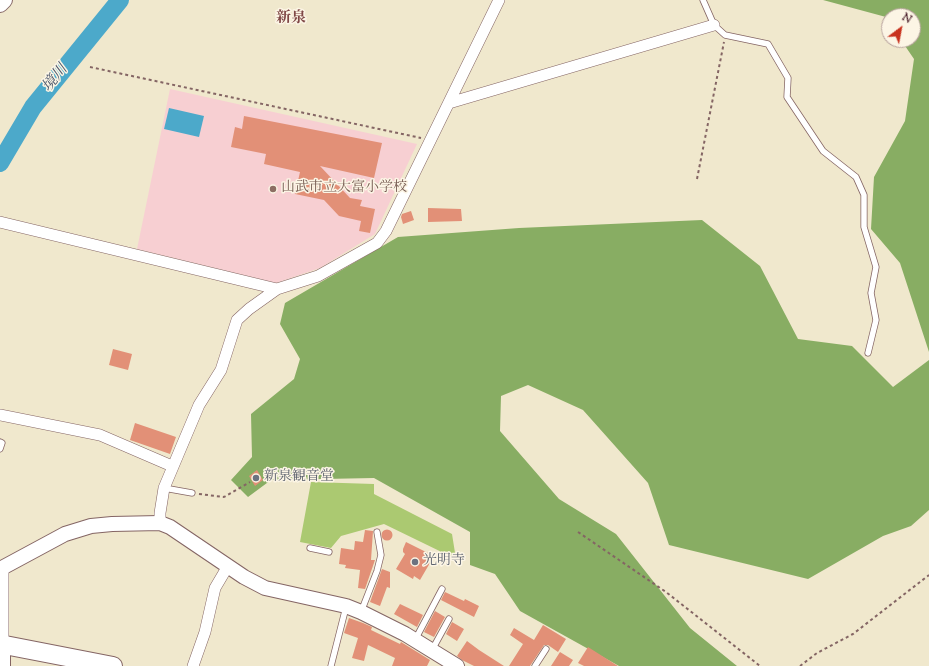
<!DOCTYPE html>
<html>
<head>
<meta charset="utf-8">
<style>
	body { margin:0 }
	#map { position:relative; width:929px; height:666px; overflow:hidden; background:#f0e8cd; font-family:"Sorts Mill Goudy",serif }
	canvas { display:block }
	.north { position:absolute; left:881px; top:8px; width:40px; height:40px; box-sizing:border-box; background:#fcf5e5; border:1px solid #b59f9b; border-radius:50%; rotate:32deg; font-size:11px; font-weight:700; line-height:16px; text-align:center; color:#4a1f2b }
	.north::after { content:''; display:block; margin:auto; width:14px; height:18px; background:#c8321e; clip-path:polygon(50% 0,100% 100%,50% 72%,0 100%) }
</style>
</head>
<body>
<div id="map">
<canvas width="929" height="666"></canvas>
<div class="north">N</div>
</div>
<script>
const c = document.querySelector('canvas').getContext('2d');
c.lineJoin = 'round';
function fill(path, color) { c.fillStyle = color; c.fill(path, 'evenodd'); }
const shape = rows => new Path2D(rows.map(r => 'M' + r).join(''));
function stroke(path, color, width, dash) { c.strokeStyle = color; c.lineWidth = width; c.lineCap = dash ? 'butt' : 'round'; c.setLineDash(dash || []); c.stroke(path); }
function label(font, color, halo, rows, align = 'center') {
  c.font = font + ' "Sorts Mill Goudy","Noto Serif JP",serif'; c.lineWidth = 3; c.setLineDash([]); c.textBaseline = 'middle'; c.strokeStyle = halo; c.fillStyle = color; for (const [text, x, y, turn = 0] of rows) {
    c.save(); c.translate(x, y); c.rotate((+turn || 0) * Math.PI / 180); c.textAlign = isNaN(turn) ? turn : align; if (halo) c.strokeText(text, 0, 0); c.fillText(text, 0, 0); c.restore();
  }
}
fill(shape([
	[170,89,417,144,375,234,320,268,276,283,137,249]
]), '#f7cfd2');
fill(shape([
	[311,482,374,484,374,494,452,534,456,559,384,524,341,536,331,548,300,542]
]), '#abc971');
fill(shape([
	[823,0,929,0,929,352,900,263,871,229,874,177,905,121,914,59,901,40,913,40,913,16,889,16,889,21,886,17],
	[702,220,760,266,798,339,852,346,893,387,929,360,929,510,911,526,883,536,808,579,669,545,648,483,583,410,528,385,501,396,500,431,559,499,616,534,690,628,737,666,619,666,520,611,495,574,470,565,470,532,374,478,271,480,248,497,231,480,252,457,251,414,294,379,300,359,280,324,285,303,398,237,519,228]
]), '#88ad63');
fill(shape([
	[169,108,204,116,199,137,164,129]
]), '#4ca9ca');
stroke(shape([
	[0,163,33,107,120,0]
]), '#4ca9ca', 18);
fill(shape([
	[244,116,382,143,374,178,320,166,350,198,362,200,360,206,375,209,370,233,359,231,361,221,339,216,324,200,295,194,300,172,264,164,266,154,231,147,235,127,242,129],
	[428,208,461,209,462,221,428,222],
	[411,211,414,220,403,224,401,217,402,214],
	[113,349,132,354,128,370,109,365],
	[135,423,176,437,170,454,130,440],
	[257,470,263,480,255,486,249,476],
	'381.5 535a5.5 5.5 0 1 1 11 0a5.5 5.5 0 1 1-11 0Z',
	[365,530,373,531,371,560,375,560,365,589,358,588,360,570,345,568,346,565,339,564,341,548,354,550,355,541,363,542],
	[406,542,434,556,420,580,414,576,413,579,396,569,405,554,403,552,403,549],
	[382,569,390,572,390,588,387,587,380,606,370,602],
	[445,592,464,601,465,599,479,606,474,617,441,600],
	[400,604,423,615,417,627,394,614],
	[435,611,445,617,434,637,424,632],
	[349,618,363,623,372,627,371,630,400,644,401,642,430,660,427,666,392,666,395,658,368,645,364,661,352,658,358,638,344,633],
	[452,622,464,629,457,641,446,634],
	[543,625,566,639,558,652,548,645,544,645,530,666,509,666,523,644,510,635,514,628,534,640],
	[467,641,479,650,504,666,474,666,462,660,457,656],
	[588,647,618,666,584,666,578,663],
	[560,652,573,660,569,666,551,666]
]), '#e29077');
const service = shape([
	[703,0,714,25,725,35,768,44,788,78,787,97,823,151,856,177,864,195,864,227,876,267,871,293,876,320,868,353],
	[0,442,2,443,0,449],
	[164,488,192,493],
	[310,548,329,552],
	[361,612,377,571,381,555,377,532],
	[415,640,442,589],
	[432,650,449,619],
	[331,666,346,607],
	[535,666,546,649]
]);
const minor = shape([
	[449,103,714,25],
	[0,222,277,289],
	[0,415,100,435,172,466],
	[160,523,160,513,164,488,199,405,221,370,237,320,249,309,277,289,318,276,377,243,386,231,499,0],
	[3,644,3,568],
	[193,666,205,632,215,588,228,566]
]);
const tertiary = shape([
	[0,569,65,534,91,526,112,524,160,523,170,527,244,577,265,588,346,606,361,612,405,634,457,666],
	[3,644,3,666]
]);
const secondary = shape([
	[0,4,4,0]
]);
const trunk = shape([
	[0,644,113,666]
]);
stroke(service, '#846564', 7);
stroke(minor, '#846564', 12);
stroke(tertiary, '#846564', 16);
stroke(secondary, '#846564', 18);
stroke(trunk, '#846564', 20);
stroke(shape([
	[90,67,421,138],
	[697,179,724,42],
	[199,494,224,497,250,482],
	[578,532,666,592,760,666],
	[800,666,817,653,853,634,929,575]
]), '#846564', 2, [3, 3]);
stroke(service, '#fff', 5.5);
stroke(minor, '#fff', 11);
stroke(tertiary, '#fff', 14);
stroke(secondary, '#fff', 16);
stroke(trunk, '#fff', 18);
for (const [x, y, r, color] of [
	[273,189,4,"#8d6e63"],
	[256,478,4,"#6b7280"],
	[415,562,4,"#6b7280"]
]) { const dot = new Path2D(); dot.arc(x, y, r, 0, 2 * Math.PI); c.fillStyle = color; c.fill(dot); stroke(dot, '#fcf5e5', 1.5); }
label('14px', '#785e54', '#fcf5e5', [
	["山武市立大富小学校",281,189]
], 'left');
label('14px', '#5b616d', '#fcf5e5', [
	["新泉観音堂",264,478],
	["光明寺",423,562]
], 'left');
label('bold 15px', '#7f4746', '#fcf5e5', [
	["新泉",291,19]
]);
label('italic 15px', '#4b566b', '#fcf5e5', [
	["境川",56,79,-51]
]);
</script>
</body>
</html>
